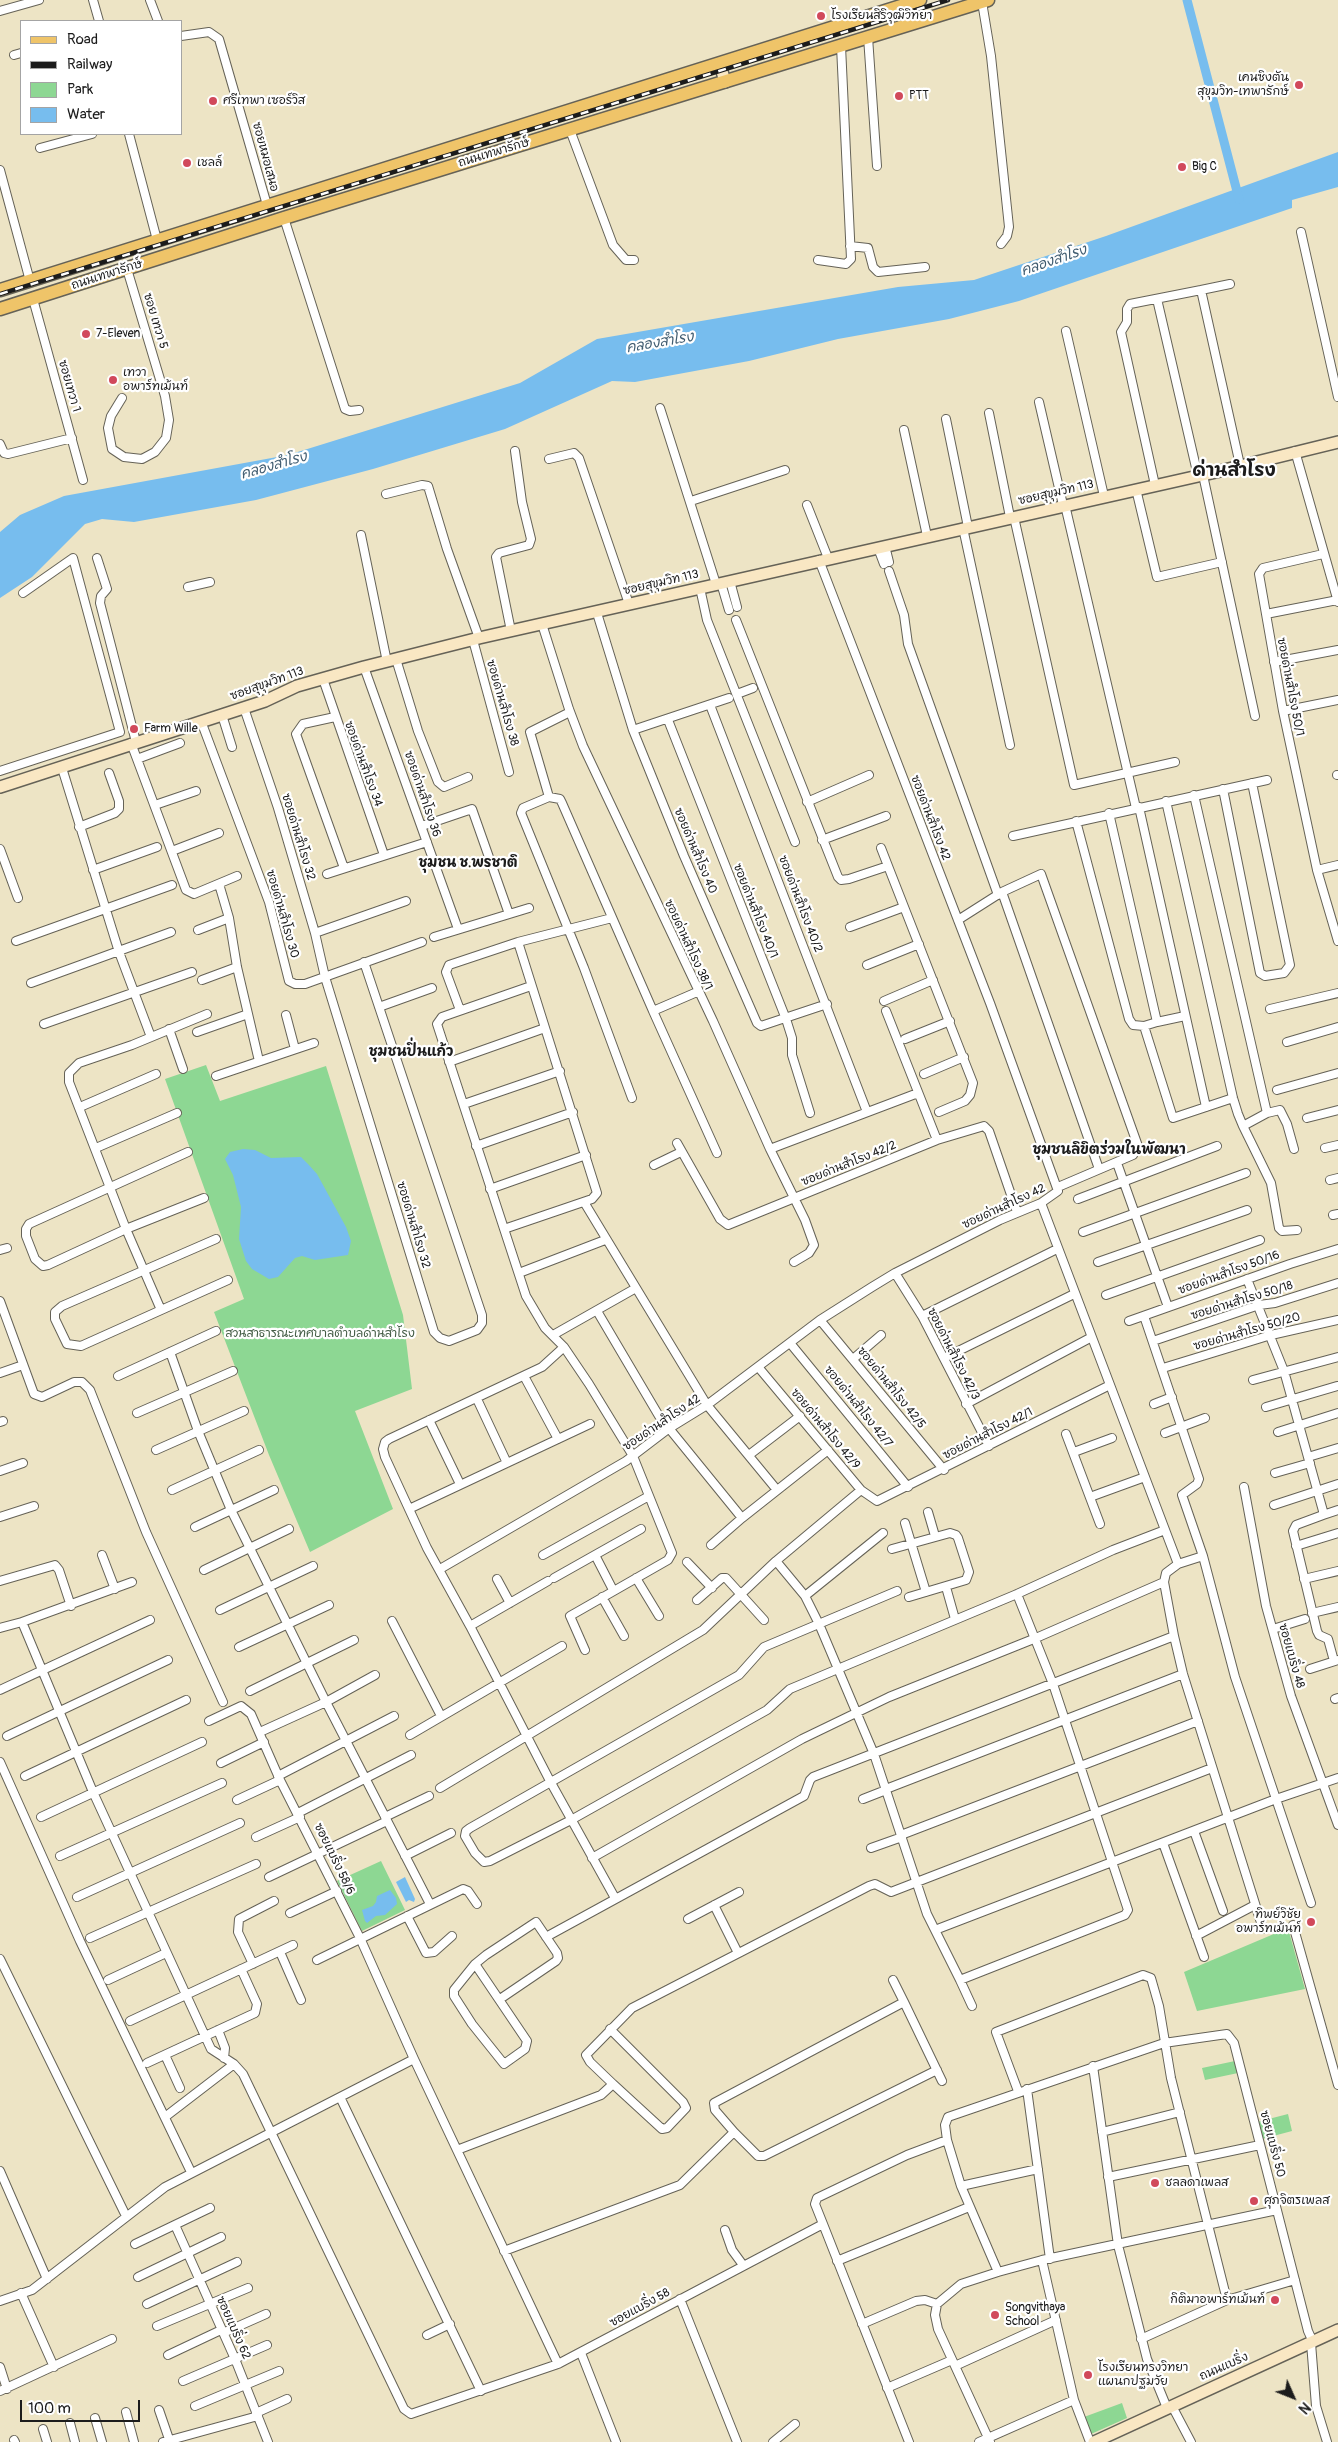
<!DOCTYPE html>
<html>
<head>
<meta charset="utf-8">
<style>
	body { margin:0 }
	#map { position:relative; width:1338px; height:2442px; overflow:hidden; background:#ede4c5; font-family:Pangolin,sans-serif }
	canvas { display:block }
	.legend { position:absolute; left:20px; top:20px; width:162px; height:115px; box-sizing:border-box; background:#fff; border:1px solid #a4a4a4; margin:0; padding:6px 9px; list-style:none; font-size:15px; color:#1c1c1c }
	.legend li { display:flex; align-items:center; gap:10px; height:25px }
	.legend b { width:25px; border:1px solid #a4a4a4 }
	.north { position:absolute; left:1268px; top:2372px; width:50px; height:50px; -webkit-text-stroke:4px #fff; paint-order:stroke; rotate:134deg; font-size:14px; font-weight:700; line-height:20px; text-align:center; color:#1c1c1c }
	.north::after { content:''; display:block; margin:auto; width:18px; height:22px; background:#1c1c1c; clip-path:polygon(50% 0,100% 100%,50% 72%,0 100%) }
	.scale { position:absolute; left:20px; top:2400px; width:120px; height:22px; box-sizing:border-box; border:2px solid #1c1c1c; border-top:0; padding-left:6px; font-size:15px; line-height:18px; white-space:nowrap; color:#1c1c1c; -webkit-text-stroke:4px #fff; paint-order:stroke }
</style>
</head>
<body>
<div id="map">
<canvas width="1338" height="2442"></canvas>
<ul class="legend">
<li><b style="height:6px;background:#efc469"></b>Road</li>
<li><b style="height:6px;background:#1c1c1c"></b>Railway</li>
<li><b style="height:14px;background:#8dd793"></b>Park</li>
<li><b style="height:14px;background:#77bdee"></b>Water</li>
</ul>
<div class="north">N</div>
<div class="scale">100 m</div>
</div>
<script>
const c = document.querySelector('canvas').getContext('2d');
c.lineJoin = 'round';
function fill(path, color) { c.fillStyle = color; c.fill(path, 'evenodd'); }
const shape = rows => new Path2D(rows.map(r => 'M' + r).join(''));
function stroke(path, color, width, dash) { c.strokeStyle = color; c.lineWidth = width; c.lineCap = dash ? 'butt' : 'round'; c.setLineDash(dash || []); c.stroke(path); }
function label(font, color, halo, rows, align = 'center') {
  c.font = font + ' Pangolin,"Playpen Sans Thai",sans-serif'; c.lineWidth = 4.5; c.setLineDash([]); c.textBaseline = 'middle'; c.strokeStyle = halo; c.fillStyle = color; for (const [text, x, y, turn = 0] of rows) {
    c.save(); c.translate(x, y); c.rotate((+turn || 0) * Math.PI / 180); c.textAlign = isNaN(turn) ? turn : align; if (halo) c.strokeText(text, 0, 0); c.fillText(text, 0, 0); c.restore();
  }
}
fill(shape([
	[206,1065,220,1101,326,1066,403,1315,412,1389,355,1411,393,1509,310,1552,269,1455,214,1312,244,1299,165,1079],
	[381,1861,405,1910,362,1931,337,1881],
	[1288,1928,1305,1989,1197,2011,1184,1972],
	[1235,2061,1238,2073,1205,2080,1202,2068],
	[1288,2114,1292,2131,1262,2139,1257,2122],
	[1122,2403,1127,2418,1091,2434,1084,2417]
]), '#8dd793');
fill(shape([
	[1338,152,1338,187,1292,200,1292,208,1019,301,949,319,838,339,749,361,635,382,612,381,505,429,373,469,256,500,134,522,102,519,85,524,32,577,0,598,0,532,20,515,64,496,288,455,520,383,597,339,898,287,974,280,1106,236],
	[243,1149,255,1150,271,1158,301,1157,308,1164,317,1174,346,1227,351,1241,348,1255,315,1260,302,1256,295,1258,278,1277,269,1279,252,1269,246,1261,239,1239,241,1207,233,1175,225,1159,230,1152],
	[405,1877,415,1899,414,1902,409,1900,406,1902,396,1882],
	[390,1890,396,1898,397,1904,385,1915,376,1916,367,1923,365,1921,362,1910,373,1906,376,1902,377,1896]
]), '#77bdee');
stroke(shape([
	[1187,0,1239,199]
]), '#77bdee', 9);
const street = shape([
	[93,0,99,21],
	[150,0,158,21],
	[982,2,991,56,1009,227,1007,236,1001,244],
	[0,11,39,0],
	[181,36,209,32,219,39,267,205],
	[868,37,877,166],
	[14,55,21,53],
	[570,130,613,245,626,260,634,260],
	[129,134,157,240],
	[40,148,92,134],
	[0,170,30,281],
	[284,218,345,409,350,411,359,410],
	[1301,232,1338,397],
	[850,246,868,248,873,267,878,272,925,267],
	[818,260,846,264,851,259,841,46],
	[1230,284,1201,290,1240,465],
	[33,299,83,480],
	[1157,299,1198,476],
	[1066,331,1104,496],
	[122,398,111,416,108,428,112,449,124,457,142,459,155,452,166,438,169,420,165,396,127,269],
	[1039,402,1063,505],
	[660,408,716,584],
	[989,413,1010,517],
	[946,419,968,527],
	[904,430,927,536],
	[0,444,4,453,8,454,72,438],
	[1295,451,1338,602],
	[549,459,574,453,579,458,629,604],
	[1203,475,1255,716],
	[1155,485,1121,332,1127,322,1127,309,1130,304,1201,290],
	[1136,489,1157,577,1222,562],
	[386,494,422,485,428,486,447,549,479,638],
	[691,501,785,470],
	[807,505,828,558],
	[1065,505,1136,808],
	[1014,517,1074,785,1175,762],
	[963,528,1010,745],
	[361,535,387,662],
	[885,546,889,562],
	[878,548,884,564],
	[97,558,107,589,101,596,100,603,136,742],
	[889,571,904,615,908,644,998,895],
	[730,581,737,607],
	[721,583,729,610],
	[188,587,210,582],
	[700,588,707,620,795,842],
	[597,613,633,730,684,856,757,1023,761,1026,827,1004],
	[1266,614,1338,600],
	[736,620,838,877,841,880,849,879,888,866,881,848],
	[542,624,569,709,583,746,713,1021,770,1149,805,1220,814,1245,809,1253,794,1262],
	[511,631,496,557,499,553,529,545,531,539,522,502,515,451],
	[473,640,509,772],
	[396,659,418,731,438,782,444,787,468,777],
	[1274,662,1338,650],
	[364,667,458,929],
	[323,679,384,855],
	[737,694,753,688],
	[710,705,867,1112],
	[244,708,278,808,315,933,325,977,434,1332,440,1338,449,1341,477,1330,482,1323,482,1315,364,962],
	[1283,711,1338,700],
	[222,715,232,747],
	[335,717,303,724,296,734,344,868],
	[668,720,786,1019,792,1038,792,1055,810,1113],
	[201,721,269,902,289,981,295,984,305,984,422,942],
	[633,730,729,698],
	[131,743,186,890,194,894,237,876],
	[137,759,180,743],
	[62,768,119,952,151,1037],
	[0,771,120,732,73,558,23,593],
	[1337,775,1338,775],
	[1223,789,1260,973,1265,976,1284,973,1290,965,1252,783],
	[1194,795,1267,1113],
	[549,797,530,732,570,712],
	[1166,801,1233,1098,1238,1114,1243,1126,1267,1113,1280,1110,1287,1124,1294,1149],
	[807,802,869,775],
	[155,805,196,791],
	[1139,807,1206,1107],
	[1076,821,1129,1019,1133,1025,1144,1026,1157,1022,1109,813],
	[422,826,472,809,509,914],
	[79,827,115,813,119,809,119,801,109,773],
	[1013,836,1267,780],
	[822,840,886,816],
	[0,849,18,898],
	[172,851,219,833],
	[1338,865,1317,870,1338,941],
	[888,866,973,1083,970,1095,965,1101,939,1112],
	[93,870,157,847],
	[1317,870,1283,711,1259,574,1263,568,1323,554],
	[327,874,427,842],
	[219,884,229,918,237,967,259,1061],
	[1002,892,1099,1169],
	[958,920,1002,892,1041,874,1138,1146,1133,1155,1058,1187],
	[850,927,904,907],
	[198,930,229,918],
	[315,933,406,901],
	[434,937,529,908],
	[16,941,172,885],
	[867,965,919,944],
	[202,980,237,967],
	[31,983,171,932],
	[531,986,442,1017,437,1024,526,1296,545,1328,564,1347,589,1384,633,1456,672,1553,668,1560,570,1616,585,1650],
	[884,1001,933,980],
	[379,1007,432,988],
	[1270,1009,1338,993],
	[460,1010,446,972,449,965,518,942,612,918],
	[653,1011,717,1153],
	[886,1011,937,1140],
	[286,1015,295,1049],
	[1157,1022,1185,1016],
	[44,1024,192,972],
	[1144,1026,1173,1118,1233,1098],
	[169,1029,183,1069],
	[197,1032,248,1014],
	[905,1039,950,1021],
	[1287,1042,1338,1027],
	[449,1062,545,1028],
	[924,1074,964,1057],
	[216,1076,314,1043],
	[1277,1090,1338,1073],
	[632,1098,584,968,521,813,523,808,549,797,560,799,562,803,653,1011,697,992],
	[464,1104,560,1071],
	[80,1107,156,1074],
	[1307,1118,1338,1110],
	[1243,1126,1271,1183,1279,1228,1282,1231,1297,1230],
	[677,1143,720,1219,728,1225,937,1140,984,1126,989,1131,1017,1212],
	[476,1146,573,1112],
	[96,1148,177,1113],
	[1325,1148,1338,1145],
	[770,1149,918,1093],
	[188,1152,29,1224,26,1229,26,1236,35,1259,43,1266,48,1265,126,1229,204,1198],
	[1117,1163,1168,1307],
	[654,1165,681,1152],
	[1330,1180,1338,1178],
	[490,1189,586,1155],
	[1078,1199,1217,1146],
	[584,1202,707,1405,777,1490],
	[1041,1203,1178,1564],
	[1333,1215,1338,1214],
	[504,1229,592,1199,597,1193,518,942],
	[1083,1232,1246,1173],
	[216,1239,62,1306,55,1312,55,1319,67,1344,81,1346,228,1280],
	[0,1250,7,1248],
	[1098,1262,1247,1210],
	[519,1273,605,1240],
	[895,1273,922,1316,989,1446],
	[1247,1279,1284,1371,1323,1511,1323,1515,1296,1525,1293,1531,1317,1631,1319,1635,1328,1639,1334,1661],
	[1106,1295,1260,1240],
	[0,1301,34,1394,42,1397,74,1382,82,1382,90,1390,146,1532,223,1702],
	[161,1310,126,1229,69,1082,69,1073,79,1063,132,1045,207,1014],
	[597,1311,659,1416,742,1518],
	[922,1316,1057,1249],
	[1144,1316,1199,1479,1197,1484,1182,1495,1203,1556],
	[820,1320,944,1470],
	[1129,1321,1290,1264,1338,1249],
	[553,1335,636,1288],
	[1153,1341,1259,1305,1275,1303,1338,1283],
	[790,1343,908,1487],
	[564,1347,542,1367,389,1439,385,1442,383,1449,385,1457,427,1548,470,1626,550,1781,615,1898],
	[170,1352,198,1431,231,1510,326,1702,430,1904],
	[944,1358,1074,1294],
	[853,1359,881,1335],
	[759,1368,861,1490,877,1501,1110,1385],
	[1163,1368,1271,1335,1338,1320],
	[0,1373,23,1365],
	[118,1376,216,1331],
	[524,1376,558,1439],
	[1253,1380,1338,1357],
	[477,1399,507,1463],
	[966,1404,1090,1338],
	[1154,1404,1172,1397],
	[1266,1407,1337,1386],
	[137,1413,233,1371],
	[429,1420,460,1484],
	[0,1422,3,1421],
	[1278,1432,1338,1413],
	[1165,1433,1205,1418],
	[1066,1434,1100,1524],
	[156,1450,244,1411],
	[1074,1452,1112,1438],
	[749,1455,800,1416],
	[1308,1457,1338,1448],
	[0,1471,23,1463],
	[1275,1473,1310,1463],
	[1244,1487,1266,1606,1291,1696,1338,1825],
	[172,1490,259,1450],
	[1090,1497,1145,1477],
	[1274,1505,1338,1484],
	[409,1509,590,1424],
	[928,1512,935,1536],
	[1323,1515,1338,1510],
	[0,1517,34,1506],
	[905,1523,926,1592],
	[195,1527,274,1490],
	[711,1545,742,1518,828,1450],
	[1296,1546,1338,1533],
	[892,1549,950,1533,956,1535,958,1538,969,1572,966,1580,909,1597],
	[102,1555,115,1589],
	[543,1555,649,1496],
	[595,1555,613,1590],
	[776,1561,805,1596,819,1624,874,1754,927,1914,960,1980,1125,1915,1128,1910,1053,1684,1017,1594],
	[687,1562,712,1588],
	[440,1569,626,1461,668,1429,707,1405,820,1320,872,1287,895,1273,1000,1220,1041,1203,1058,1191,990,1003,819,560],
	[204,1570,289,1529],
	[554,1578,641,1529],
	[636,1578,659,1616],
	[497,1579,510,1603],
	[1304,1579,1338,1571],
	[0,1581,55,1565,59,1570,71,1606],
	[132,1582,22,1622,93,1792,211,2049,234,2064,243,2074,404,2409,411,2414,558,2364],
	[946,1587,955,1619],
	[897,1591,764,1647,739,1675,470,1828,466,1831,465,1836,475,1853,484,1862,490,1861,571,1820,767,1710,790,1689,1017,1594,1113,1550,1165,1530],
	[805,1596,883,1533],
	[602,1597,624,1636],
	[697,1600,722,1578,726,1578,764,1620],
	[220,1610,313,1566],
	[1312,1613,1338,1607],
	[392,1621,441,1716],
	[470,1626,548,1581],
	[0,1628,22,1622],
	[1273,1629,1305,1619],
	[239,1647,329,1605],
	[1310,1669,1338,1660],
	[0,1690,150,1620],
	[250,1691,354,1640],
	[1335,1699,1338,1698],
	[209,1721,241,1706,251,1714,280,1780,360,1938,414,2059,558,2364,823,2224,909,2442],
	[260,1732,326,1702,375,1675],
	[410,1735,562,1646],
	[7,1736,168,1660],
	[0,1762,80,1941,191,2172],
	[221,1763,264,1742],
	[25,1776,186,1700],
	[278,1776,394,1716],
	[440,1788,703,1630,776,1561,861,1490],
	[886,1789,1183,1674],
	[863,1799,886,1790],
	[237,1800,280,1780],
	[298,1813,411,1755],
	[41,1817,202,1742],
	[385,1817,429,1796],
	[1194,1831,1223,1911],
	[901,1835,1198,1721],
	[256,1837,300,1817],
	[1163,1843,1204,1957],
	[871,1848,902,1837],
	[60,1856,222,1783],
	[405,1856,451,1833],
	[592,1858,802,1739,889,1697,1036,1638,1164,1582],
	[269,1877,387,1821],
	[77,1897,240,1823],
	[714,1905,738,1953],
	[290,1913,337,1891],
	[407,1916,426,1953,434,1952,452,1936],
	[688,1919,739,1892],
	[1293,1925,1338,2085],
	[1263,1929,1183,1674,1174,1636,1164,1582,1166,1573,1178,1564,1203,1556,1235,1677,1311,1903],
	[935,1930,1276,1799,1338,1778],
	[1196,1936,1255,1905],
	[546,1937,804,1796,810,1780,813,1777,1174,1636],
	[90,1938,256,1864],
	[280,1952,301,2000],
	[0,1959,126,2216],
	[317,1960,463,1889,468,1891,477,1904],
	[253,1964,238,1932,239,1919,274,1901],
	[475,1964,527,2041,525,2049,504,2064,472,2024,454,1996,454,1990,475,1964,486,1955,536,1922,557,1953,558,1958,556,1961,500,1999],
	[108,1980,166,1953],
	[960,1980,972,2006],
	[904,2002,942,2081],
	[130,2021,293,1945],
	[610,2029,683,2102,686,2108,667,2128,662,2129,613,2084],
	[218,2030,225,2048,224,2058],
	[165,2055,180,2088],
	[147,2063,255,2013,257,2004,241,1969],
	[1093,2066,1118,2245,1147,2359,1167,2408],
	[1027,2089,1050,2259],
	[1018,2091,996,2032,1143,1975,1151,1978,1159,2006,1171,2078,1227,2300],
	[340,2097,481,2391],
	[165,2117,234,2064],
	[734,2132,758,2156,764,2156,937,2070],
	[1102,2132,1180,2112],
	[457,2150,601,2095,613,2084,590,2062,586,2055,632,2008,869,1886,875,1884,891,1892,1212,1768],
	[0,2171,47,2279],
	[1108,2177,1260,2145],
	[961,2186,1038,2169],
	[823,2224,815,2204,817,2198,907,2155,947,2140],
	[175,2225,235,2359,268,2442],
	[725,2230,732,2250,743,2265],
	[135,2244,210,2208],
	[504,2251,680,2185,734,2132,715,2110,714,2103,904,2002,893,1980],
	[1042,2260,1074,2400,1090,2442],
	[837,2261,969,2207],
	[998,2272,961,2186,947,2140,945,2125,948,2117,1164,2043,1227,2034,1234,2043,1308,2331,1313,2342],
	[138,2277,221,2237],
	[21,2293,54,2367],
	[680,2299,737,2442],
	[0,2301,32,2290,165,2187,414,2059],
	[147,2304,237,2262],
	[937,2304,935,2315,938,2329,990,2442],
	[862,2324,916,2301,925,2300,937,2304,961,2284,998,2272,1042,2260,1277,2210],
	[157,2326,248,2288],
	[223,2333,266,2314],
	[427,2335,450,2324],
	[1141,2339,1227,2300,1295,2280],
	[1311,2343,1316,2406,1327,2442],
	[581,2353,616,2442],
	[168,2355,221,2330],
	[955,2366,1056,2320],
	[0,2367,7,2389],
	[183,2381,267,2345],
	[887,2388,952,2360],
	[0,2391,112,2339],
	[195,2406,279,2371],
	[1172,2406,1191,2442],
	[159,2410,170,2442],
	[126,2412,134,2442],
	[256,2413,287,2399],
	[95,2418,102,2442],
	[70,2423,75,2442],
	[43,2429,47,2442],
	[14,2440,15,2442],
	[163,2442,258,2416],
	[773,2442,795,2424],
	[979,2442,1074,2400]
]);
const secondary = shape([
	[720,64,725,82],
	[0,787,265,701,297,686,364,667,479,638,1216,472,1338,442],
	[1094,2442,1338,2330]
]);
const primary = shape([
	[0,290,920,0],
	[0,309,284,218,988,0]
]);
stroke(street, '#656257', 10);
stroke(secondary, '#656257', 14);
stroke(primary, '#656257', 15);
stroke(street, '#fff', 8);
stroke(secondary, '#f9e7c3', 11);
stroke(primary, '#efc469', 12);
const rail = shape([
	[0,294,948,0]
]);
stroke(rail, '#1c1c1c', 4.5);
stroke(rail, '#fff', 2.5, [8]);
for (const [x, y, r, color] of [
	[821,16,5,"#d1495b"],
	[1299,85,5,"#d1495b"],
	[899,96,5,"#d1495b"],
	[213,101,5,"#d1495b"],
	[187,163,5,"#d1495b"],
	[1182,167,5,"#d1495b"],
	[86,334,5,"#d1495b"],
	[113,380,5,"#d1495b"],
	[134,729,5,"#d1495b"],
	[1311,1922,5,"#d1495b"],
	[1155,2183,5,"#d1495b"],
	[1254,2201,5,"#d1495b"],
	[1275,2300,5,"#d1495b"],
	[995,2315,5,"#d1495b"],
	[1088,2375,5,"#d1495b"]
]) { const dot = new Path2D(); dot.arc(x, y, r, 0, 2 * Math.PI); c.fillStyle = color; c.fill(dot); stroke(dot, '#fff', 2); }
label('12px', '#1c1c1c', '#fff', [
	["โรงเรียนสิริวุฒิวิทยา",831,16],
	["เคนซิงตัน",1289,78,"right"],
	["สุขุมวิท-เทพารักษ์",1289,92,"right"],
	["PTT",909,96],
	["ศรีเทพา เซอร์วิส",223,101],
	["เชลล์",197,163],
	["Big C",1192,167],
	["7-Eleven",96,334],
	["เทวา",123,373],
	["อพาร์ทเม้นท์",123,387],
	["Farm Wille",144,729],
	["ทิพย์วิชัย",1301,1915,"right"],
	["อพาร์ทเม้นท์",1301,1929,"right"],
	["ชลลดาเพลส",1165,2183],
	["ศุภจิตรเพลส",1264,2201],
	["กิติมาอพาร์ทเม้นท์",1265,2300,"right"],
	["Songvithaya",1005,2308],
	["School",1005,2322],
	["โรงเรียนทรงวิทยา",1098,2368],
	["แผนกปฐมวัย",1098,2382]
], 'left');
label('12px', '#1c1c1c', '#fff', [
	["ถนนเทพารักษ์",494,153,-17],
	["ซอยหมอเสนอ",265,157,75],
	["ถนนเทพารักษ์",107,275,-18],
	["ซอย เทวา 5",155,321,73],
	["ซอยเทวา 1",69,386,74],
	["ซอยสุขุมวิท 113",1056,493,-13],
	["ซอยสุขุมวิท 113",661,583,-13],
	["ซอยสุขุมวิท 113",267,684,-20],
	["ซอยด่านสำโรง 50/1",1290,687,79],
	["ซอยด่านสำโรง 38",502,703,74],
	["ซอยด่านสำโรง 34",363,764,70],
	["ซอยด่านสำโรง 36",422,794,71],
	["ซอยด่านสำโรง 42",930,818,69],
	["ซอยด่านสำโรง 32",298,837,73],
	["ซอยด่านสำโรง 40",695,851,67],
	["ซอยด่านสำโรง 40/2",800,904,69],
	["ซอยด่านสำโรง 40/1",755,911,68],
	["ซอยด่านสำโรง 30",282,914,74],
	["ซอยด่านสำโรง 38/1",688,945,65],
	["ซอยด่านสำโรง 42/2",849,1164,-22],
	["ซอยด่านสำโรง 42",1004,1207,-25],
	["ซอยด่านสำโรง 32",413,1225,73],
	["ซอยด่านสำโรง 50/16",1229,1273,-20],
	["ซอยด่านสำโรง 50/18",1242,1301,-17],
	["ซอยด่านสำโรง 50/20",1247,1332,-16],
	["ซอยด่านสำโรง 42/3",953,1354,63],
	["ซอยด่านสำโรง 42/5",891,1388,51],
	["ซอยด่านสำโรง 42/7",858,1407,51],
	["ซอยด่านสำโรง 42",662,1423,-34],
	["ซอยด่านสำโรง 42/9",825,1429,50],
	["ซอยด่านสำโรง 42/1",988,1434,-27],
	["ซอยแบริ่ง 48",1291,1656,74],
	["ซอยแบริ่ง 58/6",334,1859,64],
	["ซอยแบริ่ง 50",1272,2144,75],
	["ซอยแบริ่ง 58",640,2308,-29],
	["ซอยแบริ่ง 62",233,2328,66],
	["ถนนแบริ่ง",1224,2367,-24]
]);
label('12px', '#445d46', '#fff', [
	["สวนสาธารณะเทศบาลตำบลด่านสำโรง",320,1334]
]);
label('italic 14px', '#405c70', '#fff', [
	["คลองสำโรง",1054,261,-19],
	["คลองสำโรง",660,343,-10],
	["คลองสำโรง",274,466,-16]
]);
label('bold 14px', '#1c1c1c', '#fff', [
	["ชุมชน ช.พรชาติ",468,863],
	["ชุมชนปิ่นแก้ว",411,1052],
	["ชุมชนลิขิตร่วมในพัฒนา",1109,1150]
]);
label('bold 18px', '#1c1c1c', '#fff', [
	["ด่านสำโรง",1234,471]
]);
</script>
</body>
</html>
